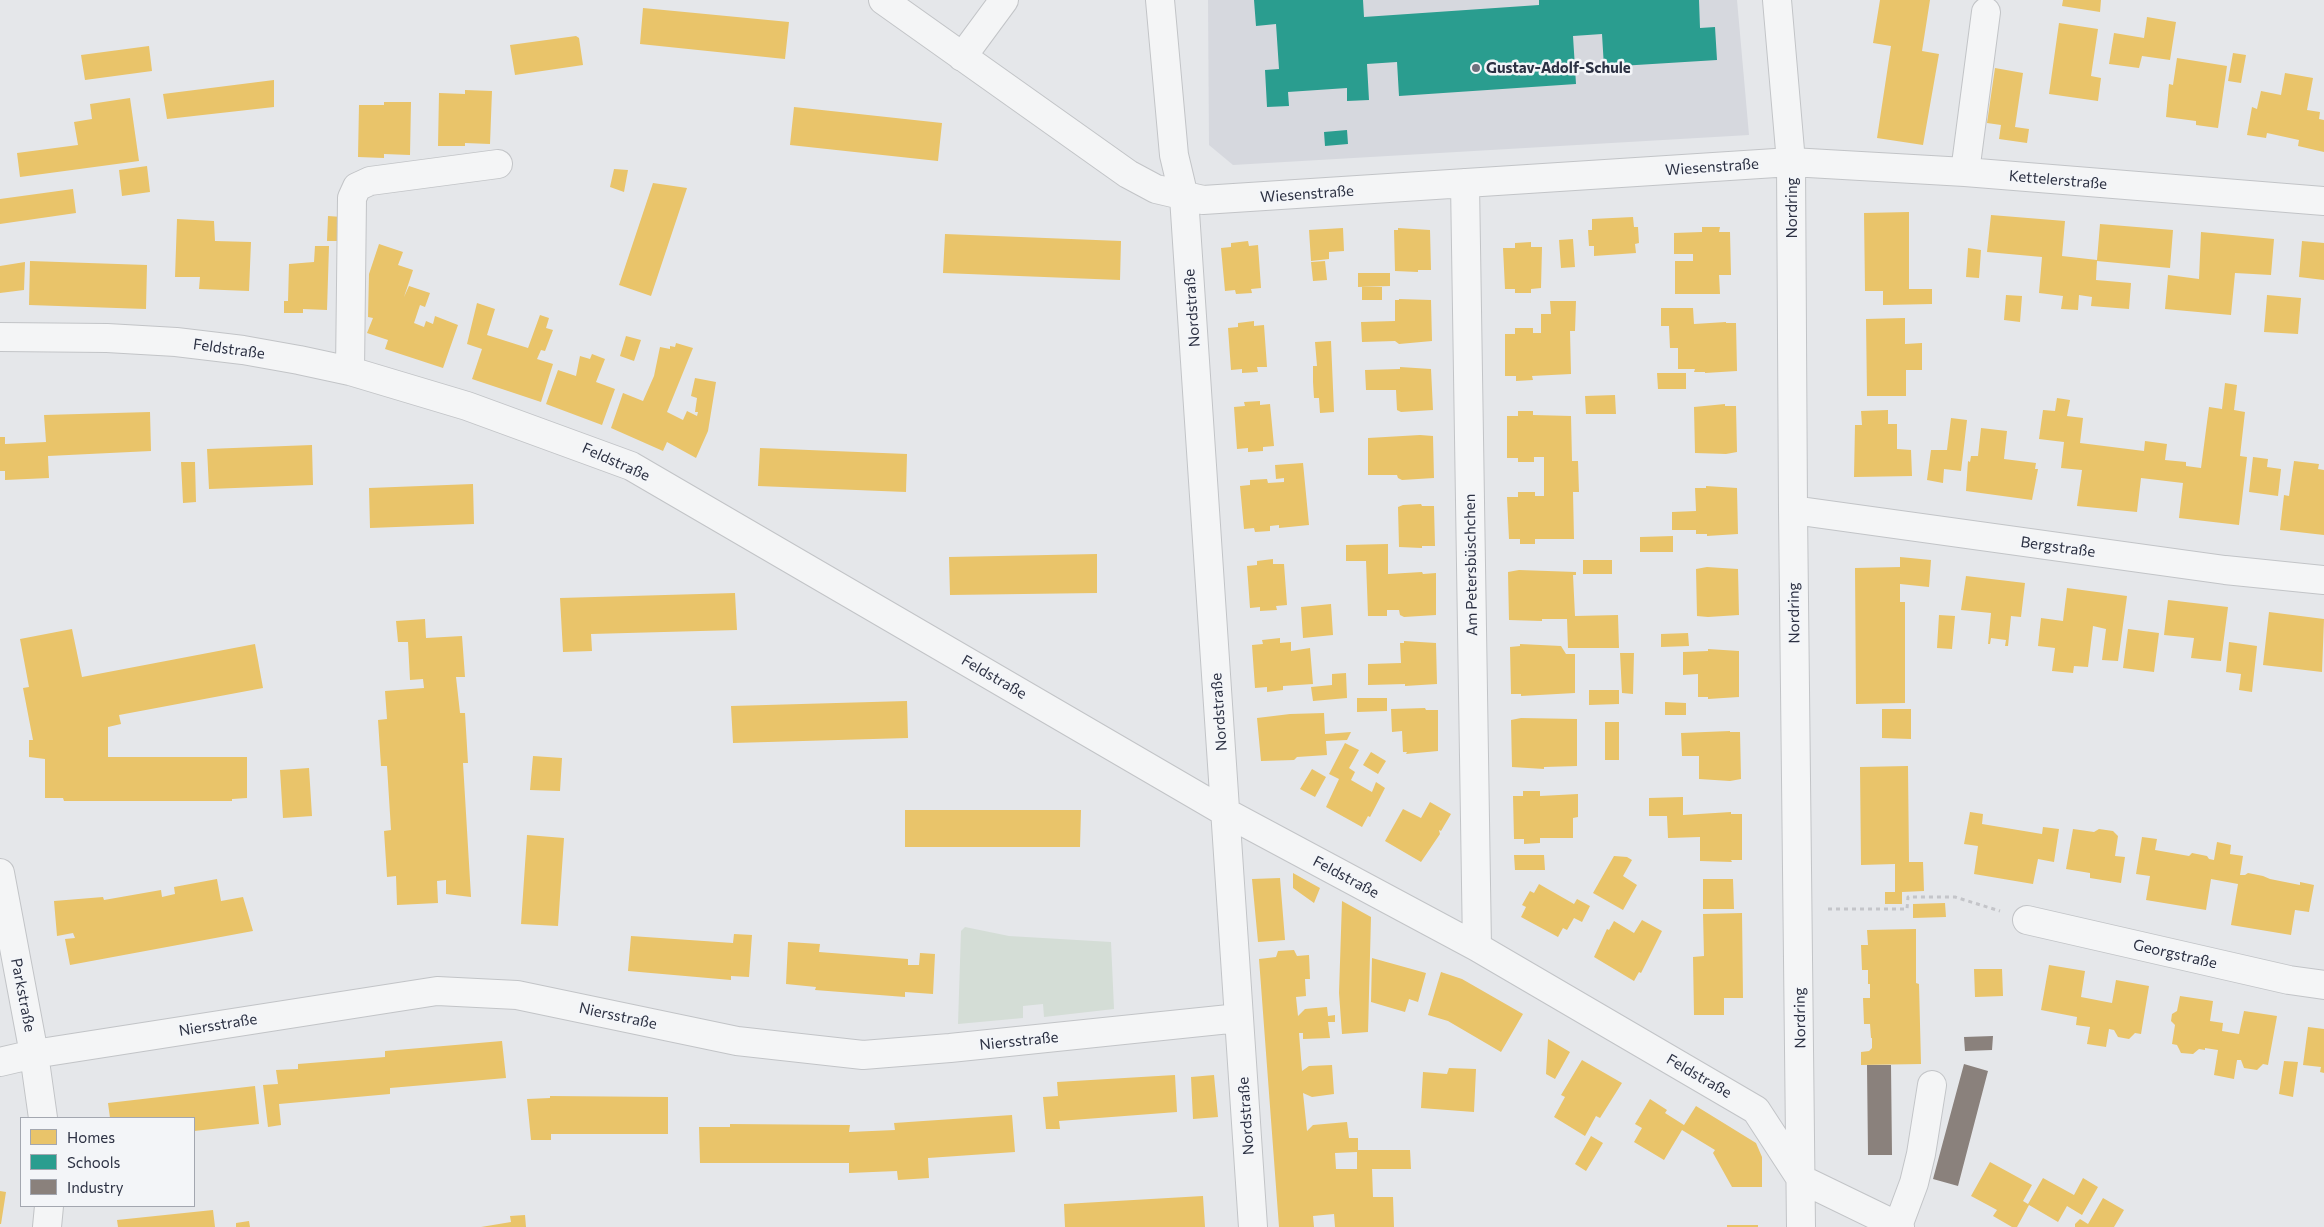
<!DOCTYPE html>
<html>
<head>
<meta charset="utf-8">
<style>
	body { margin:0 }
	#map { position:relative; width:2324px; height:1227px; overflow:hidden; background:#e5e7ea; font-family:Commissioner,sans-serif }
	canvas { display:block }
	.legend { position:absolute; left:20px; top:1117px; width:175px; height:90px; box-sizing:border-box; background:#f3f5f8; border:1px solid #a3a7b0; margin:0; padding:6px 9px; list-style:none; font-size:15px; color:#2c3143 }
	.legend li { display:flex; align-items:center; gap:10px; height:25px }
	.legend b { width:25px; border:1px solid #a3a7b0 }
</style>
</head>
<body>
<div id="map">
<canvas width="2324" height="1227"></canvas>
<ul class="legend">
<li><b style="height:14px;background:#e9c46a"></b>Homes</li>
<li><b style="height:14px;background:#2a9d8f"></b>Schools</li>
<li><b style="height:14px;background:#8a817c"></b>Industry</li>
</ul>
</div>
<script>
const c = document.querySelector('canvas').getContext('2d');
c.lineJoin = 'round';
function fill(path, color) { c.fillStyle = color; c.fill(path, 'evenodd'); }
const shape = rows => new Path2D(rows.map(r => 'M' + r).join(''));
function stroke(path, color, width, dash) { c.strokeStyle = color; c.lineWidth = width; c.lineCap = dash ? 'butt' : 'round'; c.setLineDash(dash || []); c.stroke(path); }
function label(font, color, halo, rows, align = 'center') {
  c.font = font + ' Commissioner,sans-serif'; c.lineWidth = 5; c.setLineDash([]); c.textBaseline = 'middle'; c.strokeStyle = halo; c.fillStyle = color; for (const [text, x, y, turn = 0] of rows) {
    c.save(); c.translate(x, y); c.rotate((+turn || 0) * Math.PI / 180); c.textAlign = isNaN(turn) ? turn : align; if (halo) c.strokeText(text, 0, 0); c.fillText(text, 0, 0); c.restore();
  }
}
fill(shape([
	[1208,0,1737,0,1749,135,1233,165,1209,145]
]), '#d6d8de');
fill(shape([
	[965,927,1009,936,1111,942,1114,1009,1044,1017,1043,1004,1023,1006,1023,1018,958,1024,961,931]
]), '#d4ddd6');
fill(shape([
	[1880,0,1930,0,1922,51,1939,54,1923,145,1877,138,1891,46,1873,43],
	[2063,0,2101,0,2100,12,2062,6],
	[643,8,789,22,785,59,640,44],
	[2147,17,2176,22,2170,60,2142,56,2139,68,2109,64,2114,33,2144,38],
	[2059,23,2098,29,2091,76,2101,78,2098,101,2049,94],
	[576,36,579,38,583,65,515,75,510,45],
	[149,46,152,71,85,80,81,55],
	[2233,53,2246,55,2241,83,2228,81],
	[2177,58,2227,66,2218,128,2196,125,2196,121,2166,117,2169,84,2173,85],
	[1995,68,2023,73,2015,127,2029,129,2027,143,1999,139,2001,125,1987,123],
	[2285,73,2313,78,2307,110,2320,112,2319,119,2324,120,2324,152,2298,146,2299,140,2267,133,2266,138,2247,135,2252,107,2257,109,2261,91,2281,95],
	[274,80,274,107,167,119,163,94],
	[465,90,492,91,490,144,465,143,465,146,438,146,439,93,465,94],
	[130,98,139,161,20,177,17,153,78,145,74,122,92,119,90,104],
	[384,102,411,102,410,155,384,154,384,158,358,157,359,105,384,105],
	[794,107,942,123,938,161,790,145],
	[147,166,150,192,122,196,119,170],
	[614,169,628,170,624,192,610,187],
	[653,183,687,188,651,296,619,285],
	[73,189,76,213,0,224,0,199],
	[1909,212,1909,289,1932,289,1932,304,1883,305,1883,291,1865,291,1864,213],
	[1991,215,2065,221,2062,256,2097,260,2100,224,2173,230,2170,268,2097,261,2096,280,2131,283,2129,309,2091,306,2092,297,2079,295,2078,310,2061,309,2063,296,2039,293,2042,257,1987,252],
	[328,216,342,217,341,241,327,241],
	[1633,217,1634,227,1638,227,1639,243,1635,244,1636,253,1594,256,1594,246,1589,246,1588,230,1592,230,1592,219],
	[177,219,214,221,215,241,251,242,249,291,199,289,200,277,175,277],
	[1702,227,1720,227,1719,232,1730,232,1731,275,1719,275,1720,294,1675,294,1675,261,1693,261,1693,254,1674,254,1674,233,1702,232],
	[1343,228,1344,251,1329,252,1329,259,1311,261,1309,230],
	[1398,228,1430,230,1431,270,1418,270,1418,272,1395,271,1394,230,1398,230],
	[2201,232,2274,239,2271,275,2235,273,2231,315,2165,309,2168,275,2199,279],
	[945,234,1121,241,1120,280,943,273],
	[1573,239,1575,267,1561,268,1559,240],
	[1248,241,1249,246,1258,245,1261,288,1251,289,1252,293,1236,294,1235,290,1225,291,1221,248,1231,247,1231,243],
	[2302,241,2324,243,2324,280,2299,277],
	[1531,242,1531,247,1542,247,1541,288,1531,289,1531,293,1515,293,1515,289,1505,289,1503,248,1515,248,1515,243],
	[379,244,403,252,398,265,413,270,404,297,409,286,430,293,425,307,420,305,414,323,424,327,426,321,433,324,435,316,458,325,443,368,385,349,388,340,367,333,373,318,368,317,369,274],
	[315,246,329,246,327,310,303,309,303,313,284,313,284,301,288,301,289,264,314,262],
	[1968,248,1981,250,1979,278,1966,277],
	[30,261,147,265,146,309,29,305],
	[1325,261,1327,280,1313,281,1311,262],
	[25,262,24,290,0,293,0,266],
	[1358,273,1390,273,1390,286,1358,287],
	[1362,287,1382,287,1382,300,1362,300],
	[2006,295,2022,296,2020,322,2004,320],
	[2267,295,2301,298,2298,334,2264,332],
	[1399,299,1431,300,1432,341,1399,344,1395,341,1362,342,1361,322,1395,321,1395,300,1399,300],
	[1550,301,1576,301,1575,331,1570,331,1571,374,1532,376,1533,380,1516,381,1516,376,1505,376,1505,334,1515,334,1515,328,1533,328,1533,333,1541,333,1541,314,1551,314],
	[477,303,495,309,487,335,528,348,540,315,549,318,546,328,553,330,545,351,541,350,537,359,553,364,541,402,472,379,482,349,467,344],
	[1661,308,1693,308,1694,324,1726,322,1726,323,1736,323,1737,371,1705,373,1705,372,1694,372,1695,369,1678,369,1678,348,1670,348,1669,326,1661,326],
	[1905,318,1905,344,1922,343,1922,370,1906,370,1906,396,1867,396,1866,319],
	[1254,321,1254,326,1264,325,1267,367,1257,367,1258,372,1242,373,1242,369,1231,370,1228,328,1238,327,1238,323],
	[626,336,641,340,634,361,620,356],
	[1331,341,1334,412,1320,413,1319,398,1314,398,1313,382,1313,366,1317,366,1315,342],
	[676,343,693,348,667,412,683,420,687,411,697,416,698,412,695,412,697,398,691,396,695,378,716,382,708,431,696,458,667,442,663,451,611,428,623,393,643,401,654,376,660,347,670,349,670,346,675,347],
	[592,354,605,359,596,382,615,389,602,425,546,404,558,370,576,376,580,356,590,359],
	[1400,367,1431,369,1433,410,1401,412,1397,410,1396,390,1366,390,1365,370,1400,369],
	[1657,373,1686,373,1686,389,1658,389],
	[2225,383,2237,385,2234,410,2245,412,2240,456,2247,457,2239,525,2179,518,2183,483,2141,478,2137,512,2077,506,2082,470,2061,468,2064,442,2039,439,2043,410,2055,411,2057,398,2070,400,2067,416,2083,418,2080,443,2144,451,2145,441,2167,444,2165,460,2186,462,2186,466,2201,468,2209,407,2222,409],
	[1615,395,1616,414,1586,414,1585,396],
	[1260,401,1260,405,1270,404,1274,446,1263,447,1263,451,1248,452,1248,448,1237,449,1234,407,1245,406,1244,402],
	[1725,404,1725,406,1736,406,1737,452,1726,454,1695,453,1694,407],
	[1888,410,1888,424,1897,424,1897,449,1911,450,1912,476,1854,477,1855,425,1862,425,1861,411],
	[1518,411,1533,411,1533,415,1571,416,1572,461,1578,461,1579,492,1573,492,1574,539,1535,539,1535,544,1520,544,1520,539,1509,539,1507,497,1518,497,1518,492,1535,492,1535,496,1544,496,1544,457,1534,457,1534,462,1518,462,1518,458,1507,458,1507,416,1518,416],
	[150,412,151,451,48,456,49,478,5,480,5,471,0,471,0,437,5,437,5,444,46,442,44,415],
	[1951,418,1967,420,1961,471,1944,469,1943,483,1927,480,1931,450,1947,450],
	[1981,428,2007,431,2004,459,2036,463,2035,469,2038,469,2032,500,1966,491,1968,461,1970,462,1971,456,1978,456],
	[1420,435,1433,436,1434,478,1402,480,1398,478,1397,475,1368,475,1368,438],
	[312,445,313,485,209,489,207,449],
	[760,448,907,454,906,492,758,486],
	[2253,457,2268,459,2267,467,2281,469,2278,496,2249,492],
	[2294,461,2319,464,2318,469,2324,470,2324,535,2280,530,2284,495,2289,496],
	[181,462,195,462,196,502,183,503],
	[1303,463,1309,525,1279,528,1279,525,1270,526,1270,531,1255,532,1254,528,1244,529,1240,486,1250,485,1250,480,1267,479,1268,483,1284,482,1284,478,1276,479,1275,465],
	[473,484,474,524,370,528,369,488],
	[1706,486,1737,488,1738,534,1707,536,1707,534,1696,534,1696,530,1672,530,1672,512,1696,511,1695,488,1706,488],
	[1421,504,1422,506,1434,506,1435,546,1422,546,1422,548,1399,547,1398,507,1403,505],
	[1673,536,1673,552,1640,552,1640,537],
	[1388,544,1388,574,1422,572,1423,574,1436,573,1436,615,1404,617,1400,615,1399,610,1387,610,1387,616,1368,616,1366,561,1346,561,1346,545],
	[1097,554,1097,593,950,595,949,557],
	[1900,557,1931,560,1929,587,1900,584,1900,602,1905,602,1905,703,1856,704,1855,568,1900,567],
	[1273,559,1273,564,1284,564,1287,605,1276,606,1277,610,1260,611,1260,607,1250,608,1247,566,1257,565,1257,561],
	[1583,560,1612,560,1612,574,1583,574],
	[1707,567,1738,569,1739,615,1708,617,1697,616,1696,569],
	[1519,570,1576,572,1576,575,1573,575,1575,616,1618,615,1619,648,1568,648,1567,619,1542,619,1542,621,1509,620,1508,572],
	[1966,576,2025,583,2021,617,2011,616,2008,646,2005,646,2006,640,1991,638,1990,644,1988,644,1991,613,1961,610],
	[2067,588,2127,596,2118,661,2102,660,2106,629,2093,626,2088,667,2074,666,2073,673,2052,671,2055,648,2038,646,2041,618,2063,621],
	[735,593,737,630,591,634,592,651,563,652,560,598],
	[2168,600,2228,607,2221,661,2191,658,2194,638,2164,635],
	[1331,604,1333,635,1303,638,1301,607],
	[2269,612,2324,619,2322,672,2263,665],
	[1939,615,1955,616,1952,649,1937,648],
	[425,619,426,638,462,636,465,677,456,677,460,713,465,713,468,763,463,763,471,897,446,894,446,880,437,881,438,903,397,905,396,876,387,877,384,831,391,830,387,766,381,766,378,720,387,719,385,691,424,688,423,679,410,680,408,642,398,642,396,621],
	[72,629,82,677,255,644,263,688,119,715,121,724,108,727,108,757,247,757,247,798,232,799,232,801,64,801,63,798,45,798,45,759,29,757,29,740,33,740,23,688,29,687,20,639],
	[2128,629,2159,633,2154,672,2123,668],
	[1688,633,1689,646,1661,647,1661,634],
	[1280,638,1280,643,1291,642,1291,651,1310,648,1313,684,1283,686,1283,690,1267,692,1267,687,1255,688,1252,645,1263,644,1262,640],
	[1404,641,1436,643,1437,684,1405,686,1405,684,1368,685,1368,664,1401,663,1400,643,1404,643],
	[2229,642,2257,646,2252,692,2239,690,2241,674,2226,672],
	[1520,644,1561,646,1566,654,1575,654,1575,693,1521,696,1521,694,1511,694,1510,647,1520,646],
	[1708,649,1739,651,1739,697,1708,699,1708,697,1698,697,1698,674,1683,675,1683,652,1708,651],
	[1620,653,1634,653,1633,694,1622,693],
	[1346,673,1347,698,1313,701,1311,687,1332,685,1332,674],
	[1589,690,1619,690,1619,704,1589,705],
	[1357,698,1387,698,1387,711,1357,712],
	[907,701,908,738,733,743,731,706],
	[1665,702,1686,703,1686,715,1665,715],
	[1425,708,1426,710,1438,710,1438,751,1406,754,1407,752,1403,752,1402,731,1392,732,1391,709],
	[1882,709,1911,709,1911,739,1882,738],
	[1324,713,1325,734,1351,732,1347,740,1326,741,1327,755,1297,757,1294,760,1261,761,1257,718,1290,714],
	[1521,718,1577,719,1577,766,1544,767,1544,769,1512,767,1511,720],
	[1605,722,1619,722,1619,760,1605,760],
	[1730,731,1730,732,1740,732,1741,779,1730,781,1699,779,1699,756,1682,756,1681,733],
	[1345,743,1359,750,1349,768,1355,772,1351,780,1372,792,1376,782,1385,788,1370,817,1368,816,1362,827,1326,807,1339,779,1329,774],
	[1371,752,1386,761,1378,774,1363,765],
	[533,756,562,758,560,791,530,790],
	[1908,766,1909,862,1923,862,1924,891,1902,892,1902,904,1885,904,1885,892,1895,892,1895,864,1861,865,1860,767],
	[309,768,312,816,283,818,280,770],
	[1312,769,1326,777,1315,797,1300,789],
	[1523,791,1540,791,1540,796,1578,794,1578,817,1573,818,1573,838,1540,838,1540,843,1524,844,1524,839,1514,839,1513,796,1523,796],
	[1683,797,1683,815,1731,812,1731,814,1742,814,1742,860,1731,860,1732,862,1700,861,1700,837,1668,838,1667,816,1649,816,1649,798],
	[1430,802,1451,814,1441,831,1439,830,1440,834,1421,862,1385,841,1403,809,1421,818],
	[905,810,1081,810,1080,847,905,847],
	[1970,812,1983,814,1982,824,2042,834,2043,827,2059,829,2054,862,2038,859,2033,884,1974,874,1978,846,1964,844],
	[2073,829,2094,832,2099,829,2113,831,2118,836,2115,856,2125,857,2121,883,2090,878,2090,873,2066,869],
	[527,835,564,838,558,926,521,924],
	[2142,837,2157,839,2155,850,2189,856,2192,853,2207,856,2209,859,2214,860,2217,842,2231,845,2230,854,2243,856,2240,875,2245,875,2248,873,2263,876,2270,879,2300,885,2300,882,2314,885,2309,912,2295,910,2291,935,2231,925,2238,884,2211,879,2206,910,2146,900,2150,876,2136,874],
	[1514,855,1544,855,1545,870,1515,870],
	[1614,856,1627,857,1632,860,1623,876,1637,885,1623,910,1593,893],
	[1293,873,1320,888,1314,903,1293,888],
	[1280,878,1285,940,1258,942,1252,879],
	[217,879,221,901,243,897,253,931,70,965,65,939,75,938,73,933,57,936,54,901,103,897,104,900,161,890,162,897,175,894,174,887],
	[1703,879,1733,879,1734,909,1703,909],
	[1539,884,1574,904,1577,899,1590,906,1582,922,1574,918,1567,930,1563,928,1558,937,1521,917,1526,907,1522,905,1530,891,1534,893],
	[1342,901,1371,917,1368,1032,1342,1034,1339,993],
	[1945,903,1946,917,1913,918,1913,904],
	[1742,913,1743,998,1724,998,1724,1015,1694,1015,1693,957,1704,956,1703,914],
	[1642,920,1662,931,1641,973,1639,972,1634,981,1594,957,1607,929,1609,930,1614,921,1634,933],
	[1916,929,1916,983,1919,984,1921,1064,1861,1065,1861,1052,1869,1051,1872,1048,1872,1038,1871,1038,1870,1024,1864,1024,1863,998,1870,998,1870,984,1868,984,1868,970,1862,970,1861,945,1868,945,1867,930],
	[734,934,752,935,749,977,731,976,731,980,628,971,631,936,733,943],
	[788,942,820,944,819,952,908,959,908,965,919,965,920,953,935,954,933,994,905,992,905,997,815,990,816,987,786,984],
	[1294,950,1297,956,1309,955,1310,979,1305,979,1306,996,1296,997,1298,1016,1305,1009,1327,1007,1328,1016,1335,1015,1335,1022,1328,1022,1330,1038,1303,1039,1303,1033,1299,1033,1302,1071,1309,1066,1332,1065,1333,1079,1334,1094,1312,1097,1303,1093,1307,1131,1313,1125,1347,1122,1349,1138,1358,1138,1358,1150,1410,1150,1411,1169,1372,1169,1373,1197,1393,1197,1394,1227,1335,1227,1334,1214,1313,1216,1314,1227,1279,1227,1259,959,1276,957,1278,951],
	[1357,1152,1357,1169,1336,1169,1335,1153],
	[1372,958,1426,973,1418,1002,1409,999,1405,1012,1371,1002],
	[2049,965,2085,971,2081,997,2112,1003,2116,980,2149,986,2141,1034,2135,1033,2129,1039,2118,1037,2114,1030,2109,1029,2106,1047,2087,1044,2090,1027,2076,1025,2077,1017,2041,1010],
	[1974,969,2002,969,2003,996,1975,997],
	[1441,972,1462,979,1523,1014,1501,1052,1448,1021,1428,1015],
	[2180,996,2213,1001,2210,1021,2223,1023,2222,1031,2239,1034,2244,1011,2277,1016,2268,1065,2263,1064,2257,1070,2244,1068,2241,1060,2237,1060,2234,1079,2214,1075,2218,1050,2205,1048,2205,1050,2199,1049,2193,1054,2181,1053,2177,1045,2172,1044,2175,1025,2171,1021,2172,1014,2177,1011],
	[2308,1027,2324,1029,2324,1073,2320,1072,2321,1067,2303,1065],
	[1548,1039,1570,1052,1555,1079,1546,1074],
	[502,1041,506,1078,390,1088,390,1094,279,1104,281,1125,268,1127,263,1085,278,1084,276,1070,298,1069,298,1064,385,1057,385,1051],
	[1582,1060,1622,1083,1600,1118,1596,1116,1585,1136,1554,1117,1565,1097,1561,1095],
	[2284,1061,2298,1062,2293,1097,2279,1094],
	[1449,1068,1476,1069,1474,1112,1421,1108,1423,1072,1447,1074],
	[1175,1075,1177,1112,1059,1121,1060,1129,1046,1129,1043,1097,1058,1096,1057,1082],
	[1214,1075,1218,1117,1193,1119,1191,1077],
	[255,1086,259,1124,194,1131,194,1118,110,1118,108,1103],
	[550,1096,668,1097,668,1134,551,1134,551,1140,531,1140,527,1099,550,1098],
	[1650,1099,1667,1110,1665,1113,1684,1125,1696,1106,1756,1143,1762,1157,1762,1187,1732,1187,1713,1153,1715,1150,1682,1130,1664,1160,1634,1142,1642,1128,1635,1124],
	[1012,1115,1015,1152,928,1158,929,1178,898,1180,897,1171,849,1173,849,1163,700,1163,699,1127,730,1127,730,1124,850,1125,849,1132,895,1130,894,1123],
	[1591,1136,1603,1143,1586,1171,1575,1164],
	[1990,1162,2032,1185,2023,1201,2028,1204,2043,1178,2074,1195,2083,1178,2098,1187,2082,1215,2067,1206,2058,1222,2029,1205,2017,1227,2012,1227,1993,1216,1997,1210,1971,1196],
	[0,1191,6,1192,1,1224,0,1224],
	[1203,1196,1205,1227,1065,1227,1064,1204],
	[2103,1198,2124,1210,2114,1227,2075,1227,2075,1224,2080,1219,2088,1224],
	[213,1210,215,1227,118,1227,117,1220],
	[525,1215,526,1227,481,1227,511,1222,510,1216],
	[249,1221,250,1227,236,1227,236,1223],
	[1727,1225,1758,1225,1758,1227,1727,1227]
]), '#e9c46a');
fill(shape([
	[1254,0,1363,0,1364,17,1539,5,1539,0,1699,0,1700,28,1715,27,1717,60,1604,67,1602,34,1573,36,1576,84,1399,96,1397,62,1367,64,1369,100,1347,101,1347,88,1288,92,1289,106,1267,107,1265,70,1279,69,1276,24,1256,26],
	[1347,130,1348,144,1325,146,1324,132]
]), '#2a9d8f');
fill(shape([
	[1993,1036,1992,1050,1965,1051,1964,1037],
	[1964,1064,1988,1071,1958,1186,1933,1179],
	[1867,1065,1891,1065,1892,1155,1868,1155]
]), '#8a817c');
const minor = shape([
	[883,0,1128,174,1156,189,1203,200,1791,162,1965,172,2324,201],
	[1160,0,1174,155,1184,197,1253,1227],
	[1777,0,1791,162,1793,510,1801,1227],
	[962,57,1004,0],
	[1965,172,1986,12],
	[1465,183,1477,947],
	[0,337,107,338,176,342,243,350,299,360,350,371,467,406,631,466,1225,812,1477,947,1756,1110,1801,1179,1900,1227],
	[350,371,352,198,357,187,370,181,498,164],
	[1793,510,2225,570,2324,580],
	[0,873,34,1054,43,1118],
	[2027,920,2289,980,2324,985],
	[0,1062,34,1054,437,991,517,995,737,1041,863,1055,950,1048,1239,1018],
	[1898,1226,1914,1183,1921,1154,1932,1085],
	[47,1227,49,1206]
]);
stroke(minor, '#c2c4c7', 30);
stroke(shape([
	[1828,909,1907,909,1908,897,1955,897,2000,911]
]), '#c4c5c9', 3, [4, 4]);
stroke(minor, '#f4f5f6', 28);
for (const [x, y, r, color] of [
	[1476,68,5,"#6d717d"]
]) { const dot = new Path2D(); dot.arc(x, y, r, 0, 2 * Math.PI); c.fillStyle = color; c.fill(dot); stroke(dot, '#f3f5f8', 2); }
label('bold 15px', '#2c3143', '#f3f5f8', [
	["Gustav-Adolf-Schule",1486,68]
], 'left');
label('15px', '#2c3143', '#f3f5f8', [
	["Wiesenstraße",1712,167,-4],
	["Kettelerstraße",2058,180,5],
	["Wiesenstraße",1307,194,-4],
	["Nordring",1792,208,-90],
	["Nordstraße",1192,308,-94],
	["Feldstraße",229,349,8],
	["Feldstraße",616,462,24],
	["Bergstraße",2058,547,8],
	["Am Petersbüschchen",1471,565,-91],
	["Nordring",1794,613,-91],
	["Feldstraße",994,677,30],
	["Nordstraße",1219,712,-94],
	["Feldstraße",1346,877,28],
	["Georgstraße",2175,954,13],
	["Parkstraße",23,995,79],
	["Niersstraße",618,1016,12],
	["Nordring",1800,1018,-91],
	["Niersstraße",218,1025,-9],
	["Niersstraße",1019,1041,-6],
	["Feldstraße",1699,1076,30],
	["Nordstraße",1246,1116,-94]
]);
</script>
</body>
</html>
